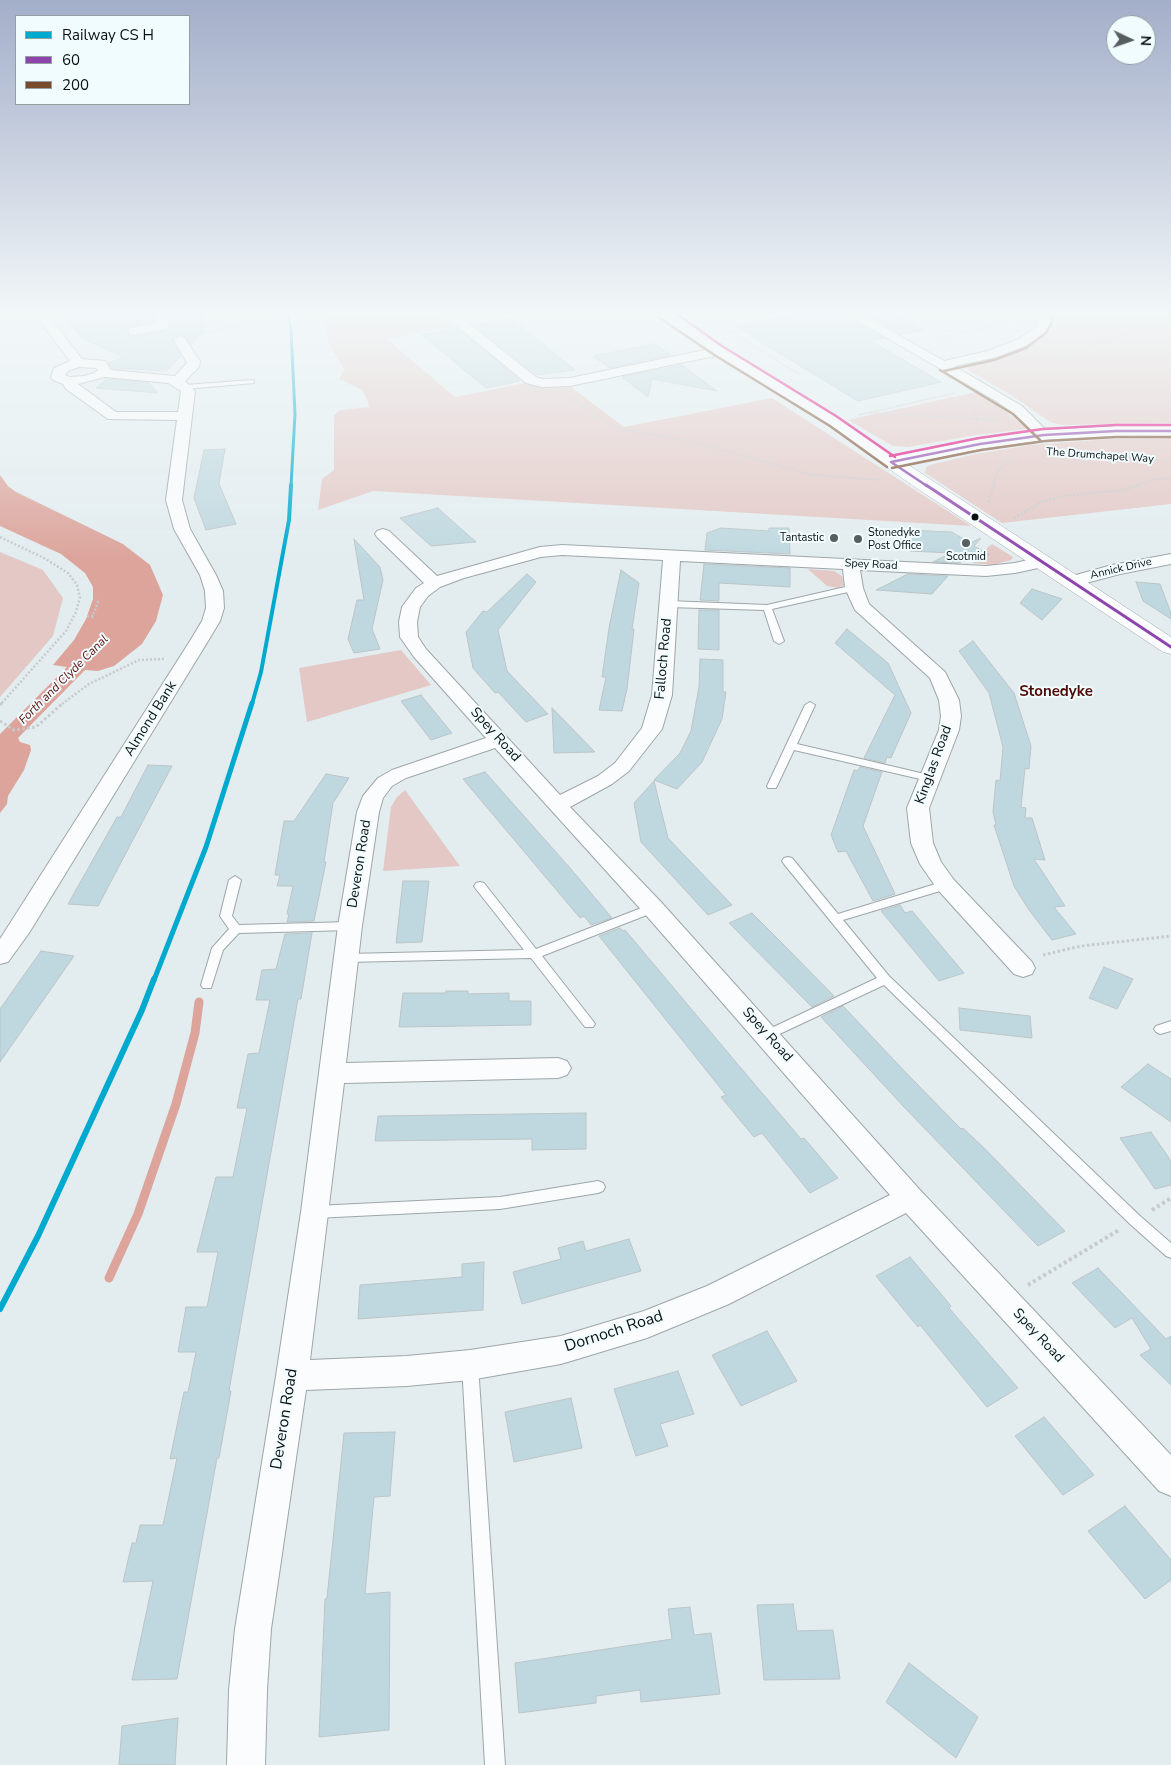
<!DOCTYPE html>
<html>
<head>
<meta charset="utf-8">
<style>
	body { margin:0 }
	#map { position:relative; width:1171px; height:1765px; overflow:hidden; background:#e3edf0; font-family:"Nunito Sans",sans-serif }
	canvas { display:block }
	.legend { position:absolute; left:15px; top:15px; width:175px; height:90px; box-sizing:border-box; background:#f1fcff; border:1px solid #959ea1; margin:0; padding:6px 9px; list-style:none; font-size:15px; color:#0b1113 }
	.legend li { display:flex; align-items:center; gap:10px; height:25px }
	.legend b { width:25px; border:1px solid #959ea1 }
	.north { position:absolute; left:1106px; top:15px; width:50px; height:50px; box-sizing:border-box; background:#f1fcff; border:1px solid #959ea1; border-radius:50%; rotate:93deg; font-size:14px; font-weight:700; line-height:20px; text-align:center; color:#0b1113 }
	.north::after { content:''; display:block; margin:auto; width:18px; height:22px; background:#575e60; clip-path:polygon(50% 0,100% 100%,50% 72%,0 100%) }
</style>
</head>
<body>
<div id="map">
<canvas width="1171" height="1765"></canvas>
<ul class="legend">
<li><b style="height:6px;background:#00a9ce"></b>Railway CS H</li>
<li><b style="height:6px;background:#8e44ad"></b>60</li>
<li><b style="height:6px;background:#7a4b2a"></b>200</li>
</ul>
<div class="north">N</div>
</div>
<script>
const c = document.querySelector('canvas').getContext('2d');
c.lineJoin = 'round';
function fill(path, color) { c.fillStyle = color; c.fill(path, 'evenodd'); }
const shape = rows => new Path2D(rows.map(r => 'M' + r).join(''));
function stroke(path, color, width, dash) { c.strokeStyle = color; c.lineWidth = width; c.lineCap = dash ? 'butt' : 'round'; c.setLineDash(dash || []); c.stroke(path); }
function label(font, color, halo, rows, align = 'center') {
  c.font = font + ' "Nunito Sans",sans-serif'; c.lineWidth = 4; c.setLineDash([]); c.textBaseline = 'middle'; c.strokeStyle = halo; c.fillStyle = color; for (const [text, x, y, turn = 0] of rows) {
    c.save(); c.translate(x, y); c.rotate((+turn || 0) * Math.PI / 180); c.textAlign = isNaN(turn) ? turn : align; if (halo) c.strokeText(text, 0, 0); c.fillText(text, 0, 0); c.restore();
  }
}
fill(shape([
	[315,312,433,312,452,327,387,339,455,397,525,383,545,388,571,387,624,427,772,398,971,526,373,491,318,510,322,479,334,470,334,415,341,410,369,407,368,402,362,390,339,379,344,369,328,342,326,326],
	[1056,312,1171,312,1171,423,1062,425,1050,422,1011,395,968,370,970,365,1027,347,1043,337,1051,328],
	[976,392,1003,409,1027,429,976,435,908,447,893,446,848,420],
	[1171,438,1171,504,1002,523,925,473,926,467,934,464,976,454,1030,445,1109,439],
	[992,544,1013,557,1011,560,992,565,973,563,972,561],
	[0,552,43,570,63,598,53,636,0,697],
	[808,569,834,571,842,576,844,585,838,588,827,586],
	[401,650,431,685,307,722,299,668],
	[405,790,460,866,383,871,391,807,397,797]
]), '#e3c8c5');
fill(shape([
	[0,475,8,486,16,492,123,544,150,565,163,595,156,621,142,644,114,666,98,671,85,670,18,738,20,742,30,745,31,750,24,770,8,796,7,804,0,813,0,734,67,667,53,665,74,640,86,619,93,599,93,587,85,573,61,554,0,526]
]), '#dca49b');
stroke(shape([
	[109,1278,138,1214,176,1104,195,1033,199,1002]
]), '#dca49b', 9);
const building = shape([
	[57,312,154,312,154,321,128,327,126,332,130,336,134,337,168,330,170,326,170,312,204,312,204,331,191,345,184,335,179,334,173,338,172,341,181,356,166,371,112,368,108,363,124,357,83,339,57,312],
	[804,312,840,312,884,338,871,341,941,382,858,401,735,326,804,312],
	[862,312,893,312,925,330,901,335,862,312],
	[511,318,575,370,537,375,474,325,511,318],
	[457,328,520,381,486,388,422,335,457,328],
	[655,344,670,355,610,368,593,356,655,344],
	[682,365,717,391,652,379,648,397,622,377,682,365],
	[106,379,149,383,158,393,96,388,106,379],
	[225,449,219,484,236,524,206,530,194,498,204,450,225,449],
	[438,508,450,519,476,542,431,546,400,518,438,508],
	[721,528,769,531,769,528,789,528,790,554,705,550,707,533,721,528],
	[907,530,952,532,970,543,981,538,974,546,990,555,967,554,960,563,933,562,951,553,910,551,907,530],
	[354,539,380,567,383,580,372,629,380,649,354,653,348,639,357,600,364,600,354,539],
	[704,564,790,568,790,587,719,583,719,601,700,600,704,564],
	[621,570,639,583,632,629,634,629,627,689,622,711,599,710,606,677,602,677,609,628,621,570],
	[527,574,536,582,498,630,507,671,548,714,526,722,498,692,495,693,473,668,466,632,483,611,487,612,527,574],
	[908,574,948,576,932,594,876,590,908,574],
	[1136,582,1160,584,1171,613,1171,619,1143,601,1136,582],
	[1032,589,1062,599,1042,620,1020,603,1032,589],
	[699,610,719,610,719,650,698,649,699,610],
	[847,629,888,663,911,713,891,758,887,757,885,763,864,758,895,695,835,643,847,629],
	[973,641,1014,693,1031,746,1029,769,1025,768,1021,807,1026,808,1025,818,1032,818,1045,860,1034,859,1065,906,1054,907,1076,934,1052,940,1029,910,1014,886,994,825,996,825,993,812,996,780,1000,781,1003,747,989,693,959,651,973,641],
	[700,659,723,660,723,692,726,692,722,719,702,762,677,789,654,780,680,753,691,731,699,687,700,659],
	[421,695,429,705,452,733,431,740,401,701,421,695],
	[552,708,595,752,554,753,552,708],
	[148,765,172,766,98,906,68,904,117,817,121,817,148,765],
	[860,767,882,772,863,826,895,894,873,901,846,851,838,852,831,835,854,770,858,771,860,767],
	[485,772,570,868,612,918,591,925,584,916,580,918,463,779,485,772],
	[326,774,349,778,333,803,324,862,326,862,314,921,287,922,289,914,287,914,293,886,277,886,280,875,275,875,284,821,294,821,326,774],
	[654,781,668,838,732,905,708,915,641,842,634,803,654,781],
	[403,881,429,881,422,942,396,943,403,881],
	[900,905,905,913,912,911,964,973,939,981,881,911,900,905],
	[752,913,784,945,834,996,812,1007,729,923,752,913],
	[620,928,623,931,625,930,724,1048,801,1139,804,1138,838,1178,810,1193,762,1133,754,1137,721,1097,726,1095,599,936,620,928],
	[312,933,301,999,298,999,229,1391,231,1391,219,1458,217,1458,177,1679,132,1680,153,1581,123,1582,132,1543,136,1543,140,1525,163,1525,177,1458,170,1459,184,1392,188,1392,196,1352,178,1352,186,1307,207,1307,218,1252,197,1252,216,1177,233,1177,247,1108,237,1108,248,1054,259,1053,270,1000,256,1000,262,970,276,969,285,934,312,933],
	[41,951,74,956,0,1062,0,1009,41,951],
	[1104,967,1133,979,1117,1009,1089,998,1104,967],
	[446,991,468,991,468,994,509,993,509,1001,531,1001,531,1025,399,1027,403,993,446,993,446,991],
	[843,1006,911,1078,961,1129,963,1128,985,1149,1065,1231,1038,1246,904,1107,821,1017,843,1006],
	[959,1008,1030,1016,1032,1038,960,1030,959,1008],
	[1148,1064,1171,1079,1171,1122,1121,1087,1148,1064],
	[586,1113,586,1149,532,1150,532,1139,375,1141,378,1116,586,1113],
	[1151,1132,1171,1161,1171,1185,1155,1189,1120,1138,1151,1132],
	[629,1239,641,1271,522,1304,513,1272,561,1259,558,1248,583,1241,586,1251,629,1239],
	[910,1257,951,1306,949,1308,1018,1388,987,1407,920,1325,918,1327,876,1276,910,1257],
	[484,1262,483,1310,358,1319,360,1285,462,1277,462,1264,484,1262],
	[1098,1268,1166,1339,1171,1336,1171,1385,1140,1355,1151,1349,1132,1318,1115,1328,1072,1283,1098,1268],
	[767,1331,797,1381,741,1406,712,1355,767,1331],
	[678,1371,694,1414,660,1424,668,1446,636,1456,614,1389,678,1371],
	[571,1398,582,1448,514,1462,505,1412,571,1398],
	[1044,1417,1094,1475,1063,1495,1015,1436,1044,1417],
	[395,1432,390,1496,374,1497,365,1594,390,1592,389,1730,319,1737,325,1599,327,1598,344,1433,395,1432],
	[1125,1506,1171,1560,1171,1580,1145,1599,1088,1531,1125,1506],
	[793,1604,797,1631,833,1630,840,1679,764,1680,757,1605,793,1604],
	[690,1607,694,1635,711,1633,720,1694,641,1702,640,1690,596,1696,596,1703,519,1713,515,1663,672,1639,668,1609,690,1607],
	[909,1663,978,1717,956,1758,886,1702,909,1663],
	[178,1718,175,1765,119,1765,122,1726,178,1718]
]);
fill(building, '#bfd8df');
stroke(building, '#bcc4c7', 1);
const lane = shape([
	[252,380,254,381,254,383,185,389,182,387,185,385,252,380],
	[854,585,858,588,857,590,772,609,784,641,779,644,774,641,764,610,669,607,665,604,669,601,767,605,854,585],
	[810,702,815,705,797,744,929,775,934,778,929,781,794,750,777,786,776,788,768,788,767,786,805,705,810,702],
	[788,857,792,858,838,914,942,882,950,882,952,885,950,888,843,920,889,976,1140,1216,1171,1243,1171,1258,1166,1256,1130,1224,884,985,771,1038,763,1038,761,1035,763,1032,877,978,784,864,782,861,784,858,788,857],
	[235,876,241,880,232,916,239,925,350,922,356,926,350,930,239,933,223,950,211,988,203,988,201,985,212,948,229,929,220,916,229,880,235,876],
	[480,882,484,883,536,949,649,905,657,905,659,908,657,911,542,956,593,1021,595,1024,593,1027,585,1027,531,958,346,962,342,961,340,958,342,955,346,954,524,950,476,889,474,886,476,883,480,882],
	[1171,1021,1171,1031,1160,1034,1156,1032,1154,1029,1156,1026,1171,1021],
	[598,1181,603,1183,605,1187,603,1191,598,1193,500,1209,315,1218,310,1216,308,1212,310,1208,315,1206,500,1197,598,1181],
	[470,1358,476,1360,478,1365,505,1765,485,1765,462,1365,464,1360,470,1358]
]);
const street = shape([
	[33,312,46,312,82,359,105,361,111,370,175,376,187,363,174,340,180,336,184,337,200,361,199,367,185,381,195,391,182,500,190,529,216,575,223,591,224,608,220,621,208,641,29,933,8,962,0,964,0,939,190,641,202,621,206,608,205,591,200,575,174,529,166,500,177,420,108,419,66,389,63,384,53,380,51,377,54,368,70,361,33,312],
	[79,367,96,368,98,370,94,373,84,376,70,377,65,375,68,371,79,367],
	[105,377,168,383,181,391,178,412,116,412,78,384,105,377],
	[156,312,168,312,168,326,166,329,134,335,130,334,128,331,130,328,156,323,156,312],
	[440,312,454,312,536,377,542,379,570,378,719,347,725,351,719,355,570,386,542,387,526,383,440,312],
	[842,312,858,312,944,361,988,351,1019,339,1036,327,1041,312,1053,312,1051,322,1045,332,1027,345,997,357,954,366,1022,406,1051,435,1049,438,1039,438,1012,412,996,401,842,312],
	[383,529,389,531,437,576,540,547,562,545,986,566,1015,563,1041,557,1047,558,1049,562,1047,566,1015,573,986,576,860,570,863,588,869,604,945,672,959,700,961,716,959,730,929,808,933,843,941,862,954,880,1032,962,1035,968,1032,974,1023,977,1014,974,938,890,920,864,911,843,907,808,939,730,941,716,939,700,930,678,855,610,845,588,843,569,680,561,672,695,662,729,629,771,612,784,570,807,661,902,920,1190,1171,1455,1171,1496,1159,1491,906,1213,729,1304,647,1338,561,1364,470,1380,407,1386,306,1390,271,1629,267,1690,265,1765,227,1765,229,1690,235,1629,276,1376,301,1212,338,926,357,812,363,796,378,778,392,770,486,738,414,657,400,637,399,622,402,607,416,588,424,583,377,537,375,534,377,531,383,529],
	[562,555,663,560,652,695,642,728,615,763,598,776,560,795,426,649,418,637,417,622,420,607,428,596,440,587,464,578,541,557,562,555],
	[495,748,645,914,890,1195,707,1286,644,1311,561,1336,470,1350,407,1356,310,1360,344,1083,558,1078,567,1075,571,1068,567,1061,558,1058,346,1063,362,926,379,812,383,798,392,786,406,778,495,748],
	[1171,554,1171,564,1120,574,1071,587,1065,586,1062,582,1065,578,1112,565,1171,554]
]);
const secondary = shape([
	[655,312,672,312,725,348,839,417,895,456,980,439,1044,430,1116,426,1171,426,1171,436,1116,436,1044,440,980,449,907,464,1171,637,1171,654,1163,652,912,485,827,425,713,354,655,312]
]);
stroke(lane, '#9ea6a8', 2);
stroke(street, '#9ea6a8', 2);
stroke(secondary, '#9ea6a8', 1);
stroke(shape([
	[1166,312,1171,314],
	[295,314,312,312],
	[726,332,733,333,800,375],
	[197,335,273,316],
	[934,339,1020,320],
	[1100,341,1114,338,1130,330,1141,322,1147,312],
	[1035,356,1060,358,1077,354,1099,341,1115,328,1119,321,1119,312],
	[571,399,595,413,608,424,621,429,694,442,813,475,880,480],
	[973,403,977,426],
	[869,413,1000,420],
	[859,415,955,393],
	[1082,453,1171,461],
	[993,486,999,469,1014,458],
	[1135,486,1156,479,1171,478]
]), '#c7cacc', 2, [1, 1]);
stroke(shape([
	[988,502,994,485],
	[1014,518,1044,501,1063,496,1123,490,1138,485],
	[0,537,44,558,68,573,77,585,80,597,76,612,66,631,1,704],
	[87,616,93,616],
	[92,618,99,599],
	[62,704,89,684,139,660,164,659]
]), '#c7cacc', 2.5, [2, 2]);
stroke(shape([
	[0,705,2,703],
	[0,721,14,730,36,727,63,703],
	[1043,955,1081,946,1171,936]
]), '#c7cacc', 3, [2.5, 2.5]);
stroke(shape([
	[1152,1210,1171,1198],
	[1028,1285,1119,1230]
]), '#c7cacc', 4, [3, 3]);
fill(lane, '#fbfcfd');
fill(street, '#fbfcfd');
fill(secondary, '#fbfcfd');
stroke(shape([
	[891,462,927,486],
	[891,462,980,444,1044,435,1116,431,1171,431]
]), '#8e44ad', 2.5);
stroke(shape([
	[926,485,1171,647]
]), '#8e44ad', 3);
stroke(shape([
	[658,317,716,356,830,426,887,467],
	[940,370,1013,414,1040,440],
	[944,371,994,360,1026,348,1046,333,1051,324,1053,313],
	[892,468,981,450,1045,441,1116,437,1171,437]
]), '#7a4b2a', 2.5);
stroke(shape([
	[674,312,722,346,836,416,895,457],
	[890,456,979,438,1043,429,1116,425,1171,425]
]), '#e5007d', 2.5);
stroke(shape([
	[288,312,291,330,295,414,291,486]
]), '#00a9ce', 3);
stroke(shape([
	[252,704,261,672,289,520,291,485]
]), '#00a9ce', 4);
stroke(shape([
	[154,980,206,847,252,703]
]), '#00a9ce', 5);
stroke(shape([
	[0,1309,38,1236,142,1010,154,979]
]), '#00a9ce', 6);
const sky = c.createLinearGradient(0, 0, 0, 560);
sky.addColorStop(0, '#a3aec9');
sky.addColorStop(0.56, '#f2f7f8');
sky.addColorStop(1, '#f2f7f800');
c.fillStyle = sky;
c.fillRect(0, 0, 1171, 560);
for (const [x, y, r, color] of [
	[975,517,4.5,"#0b1113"],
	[834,538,5,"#575e60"],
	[858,539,5,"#575e60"],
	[966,543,5,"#575e60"]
]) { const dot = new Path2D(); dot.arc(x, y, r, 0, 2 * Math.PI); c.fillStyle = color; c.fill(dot); stroke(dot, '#f1fcff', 2); }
label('11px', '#0b1113', '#f1fcff', [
	["The Drumchapel Way",1100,456,4],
	["Spey Road",871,565,3],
	["Annick Drive",1121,569,-13]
]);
label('11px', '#0b1113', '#f1fcff', [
	["Stonedyke",868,533],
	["Post Office",868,546],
	["Tantastic",824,538,"right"],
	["Scotmid",966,557,"center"]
], 'left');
label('italic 12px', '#5d100a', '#f1fcff', [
	["Forth and Clyde Canal",64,680,-45]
]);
label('14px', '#0b1113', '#f1fcff', [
	["Falloch Road",664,659,-85],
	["Almond Bank",151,719,-58],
	["Spey Road",495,735,48],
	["Kinglas Road",934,765,-70],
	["Deveron Road",360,864,-81],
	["Spey Road",767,1035,48],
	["Spey Road",1038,1336,47]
]);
label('bold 15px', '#500b06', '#f1fcff', [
	["Stonedyke",1056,692]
]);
label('16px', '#0b1113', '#f1fcff', [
	["Dornoch Road",614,1332,-18],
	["Deveron Road",285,1419,-81]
]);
</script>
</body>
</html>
